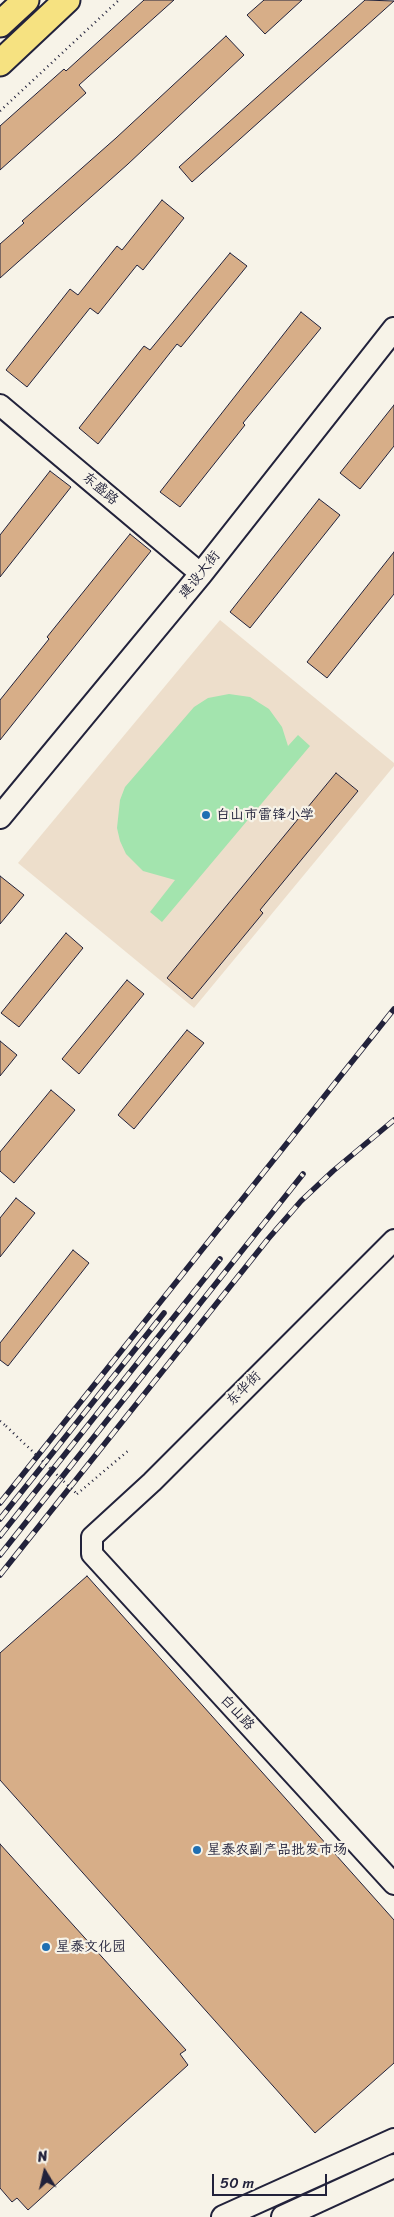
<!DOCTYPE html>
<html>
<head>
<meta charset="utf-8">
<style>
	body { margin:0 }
	#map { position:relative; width:394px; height:2217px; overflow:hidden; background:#f7f3e8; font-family:Sriracha,sans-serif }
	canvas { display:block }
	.north { position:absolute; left:20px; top:2147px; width:50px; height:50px; -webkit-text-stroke:4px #f7f3e8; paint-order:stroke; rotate:351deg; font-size:14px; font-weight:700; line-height:20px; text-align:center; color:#22223b }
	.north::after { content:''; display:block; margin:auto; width:18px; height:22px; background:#22223b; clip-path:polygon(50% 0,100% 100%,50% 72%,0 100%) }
	.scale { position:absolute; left:212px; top:2174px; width:115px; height:22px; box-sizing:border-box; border:2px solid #22223b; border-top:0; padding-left:6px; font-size:15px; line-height:18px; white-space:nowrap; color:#22223b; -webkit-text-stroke:4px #f7f3e8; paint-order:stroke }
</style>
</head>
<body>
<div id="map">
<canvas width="394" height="2217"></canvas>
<div class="north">N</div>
<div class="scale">50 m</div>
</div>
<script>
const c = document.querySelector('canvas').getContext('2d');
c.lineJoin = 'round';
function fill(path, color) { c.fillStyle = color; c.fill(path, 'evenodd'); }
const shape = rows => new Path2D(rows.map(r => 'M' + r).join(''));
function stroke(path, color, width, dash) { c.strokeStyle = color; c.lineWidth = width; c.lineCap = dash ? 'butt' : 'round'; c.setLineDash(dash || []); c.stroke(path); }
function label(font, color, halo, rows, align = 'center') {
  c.font = font + ' Sriracha,"LXGW WenKai TC",sans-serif'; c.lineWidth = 4.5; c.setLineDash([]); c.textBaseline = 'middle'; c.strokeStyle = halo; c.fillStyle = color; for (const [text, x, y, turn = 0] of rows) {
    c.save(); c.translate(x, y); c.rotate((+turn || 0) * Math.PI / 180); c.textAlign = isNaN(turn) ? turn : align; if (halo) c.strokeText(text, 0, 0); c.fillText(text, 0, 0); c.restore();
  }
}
fill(shape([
	[220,620,394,763,394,766,194,1008,18,863]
]), '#eddecb');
fill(shape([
	[229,694,250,697,269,709,282,727,288,746,298,735,310,746,162,922,150,912,175,880,143,871,126,854,120,841,117,828,120,800,125,787,194,707,208,698]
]), '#a3e4ae');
const building = shape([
	[144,0,174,0,79,85,86,93,0,170,0,126,64,69,66,71,144,0],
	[264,0,302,0,265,34,247,15,264,0],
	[365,0,394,1,192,182,179,167,365,0],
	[226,36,244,55,128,164,0,278,0,244,24,223,22,221,116,138,226,36],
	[162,200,184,218,143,270,137,265,98,314,90,308,27,387,6,370,70,289,78,295,117,246,122,250,162,200],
	[230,253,247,266,181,347,177,344,98,444,79,428,144,346,150,350,230,253],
	[301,312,321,328,243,423,245,425,180,507,160,492,301,312],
	[394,405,394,446,360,489,340,473,394,405],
	[50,471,71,487,0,577,0,535,50,471],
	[319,499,340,515,250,628,230,612,319,499],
	[130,534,151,551,0,740,0,700,49,639,47,637,130,534],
	[394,552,394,594,327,678,307,662,394,552],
	[336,773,358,791,260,910,263,913,192,999,167,978,336,773],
	[0,876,24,895,0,924,0,876],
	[66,933,83,948,19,1027,1,1013,66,933],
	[127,980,144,994,79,1074,62,1059,127,980],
	[187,1030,204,1043,134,1129,118,1115,187,1030],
	[0,1041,17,1055,0,1076,0,1041],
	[51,1090,75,1110,14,1183,0,1171,0,1152,51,1090],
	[16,1198,35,1213,0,1257,0,1218,16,1198],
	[73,1250,89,1263,8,1366,0,1360,0,1343,73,1250],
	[87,1576,394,1920,394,2063,315,2133,0,1780,0,1653,87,1576],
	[0,1844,186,2050,180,2054,188,2065,28,2210,17,2198,12,2202,0,2188,0,1844]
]);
fill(building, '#d7ae88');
stroke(building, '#22223b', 1);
const tertiary = shape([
	[0,405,201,574],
	[394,1240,152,1482,92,1537,92,1554,394,1884]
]);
const secondary = shape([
	[0,817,201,574,394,329],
	[223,2217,394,2140],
	[283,2217,394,2166]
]);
const primary = shape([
	[0,24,26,0],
	[0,63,67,0]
]);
stroke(tertiary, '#22223b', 24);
stroke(secondary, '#22223b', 26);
stroke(primary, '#22223b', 29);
stroke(shape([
	[0,111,119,0],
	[0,1421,6,1426],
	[77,1494,129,1450]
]), '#22223b', 2.5, [1, 4]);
stroke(tertiary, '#f7f3e8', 20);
stroke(secondary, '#f7f3e8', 22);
stroke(primary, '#f6e281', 25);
const rail = shape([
	[0,1503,394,1009],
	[0,1519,164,1313],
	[0,1536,220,1259],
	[0,1555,303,1174],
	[0,1575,268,1239,301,1201,333,1171,394,1120]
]);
stroke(rail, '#22223b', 5.5);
stroke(rail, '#f7f3e8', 4, [11]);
stroke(shape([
	[6,1426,77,1494]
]), '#22223b', 2.5, [1, 4]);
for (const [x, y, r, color] of [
	[206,815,5,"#1f6fb2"],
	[197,1850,5,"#1f6fb2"],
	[46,1947,5,"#1f6fb2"]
]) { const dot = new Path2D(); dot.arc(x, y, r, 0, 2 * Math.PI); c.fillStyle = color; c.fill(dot); stroke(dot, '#f7f3e8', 2); }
label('14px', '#22223b', '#f7f3e8', [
	["东盛路",100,489,40],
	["建设大街",200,575,-51],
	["东华街",244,1389,-45],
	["白山路",237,1713,47]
]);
label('14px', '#22223b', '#f7f3e8', [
	["白山市雷锋小学",216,815],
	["星泰农副产品批发市场",207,1850],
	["星泰文化园",56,1947]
], 'left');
</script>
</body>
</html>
